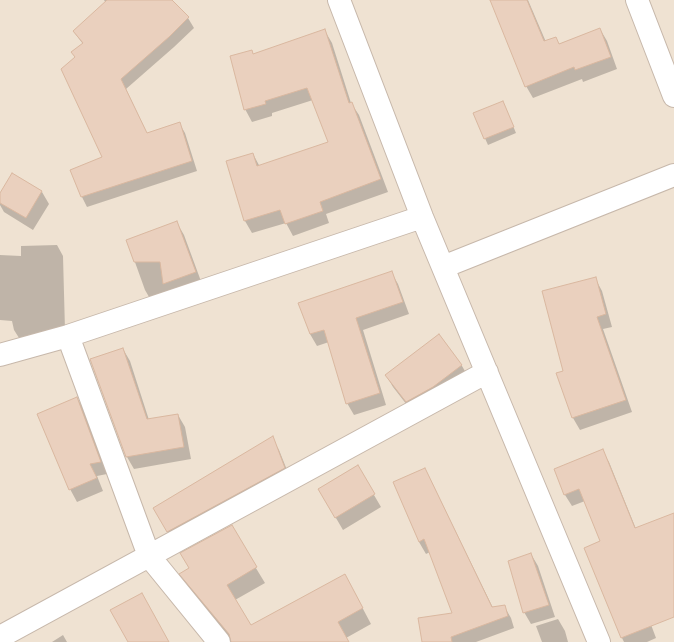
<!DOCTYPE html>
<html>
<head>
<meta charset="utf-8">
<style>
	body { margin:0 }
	canvas { display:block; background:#f8f0e2 }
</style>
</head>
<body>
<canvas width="674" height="642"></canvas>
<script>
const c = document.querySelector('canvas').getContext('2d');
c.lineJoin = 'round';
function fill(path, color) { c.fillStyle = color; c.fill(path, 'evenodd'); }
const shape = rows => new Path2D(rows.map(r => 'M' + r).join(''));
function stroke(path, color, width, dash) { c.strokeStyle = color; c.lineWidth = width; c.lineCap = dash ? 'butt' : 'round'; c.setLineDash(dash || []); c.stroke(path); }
fill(shape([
	[0,0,674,0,674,642,0,642]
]), '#efe2d2');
fill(shape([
	[104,0,170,0,188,18,194,28,174,47,126,89,147,134,179,123,185,133,197,171,87,207,82,197,103,157,76,58,83,44,74,32,106,3],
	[492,0,528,0,546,42,559,44,600,29,607,41,617,69,583,82,582,79,533,98,526,86],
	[325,31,332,43,351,103,359,115,388,192,326,214,329,223,293,236,286,223,252,233,245,221,227,162,253,154,260,167,329,143,313,100,272,113,272,116,252,122,245,109,253,55],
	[503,102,516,133,488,145,474,114],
	[42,192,49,204,33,230,4,212,0,205,0,195],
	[177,223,184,235,202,284,152,302,145,290,127,240],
	[57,245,63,256,65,330,21,341,14,330,12,321,0,320,0,255,21,256,21,246],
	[391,272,398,284,409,314,363,330,386,405,354,415,347,403,329,342,317,346,310,334,300,304],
	[595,278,602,291,612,327,603,329,632,412,580,430,573,418,558,373,564,371],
	[439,336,462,366,469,378,414,414,393,387,386,375],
	[123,349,130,361,149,420,178,415,185,427,191,459,134,469,127,457,91,360],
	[77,398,84,410,107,474,97,476,103,491,77,502,70,489],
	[272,438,279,450,291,480,175,543,161,520],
	[602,451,609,462,636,529,674,514,674,606,647,614,656,638,647,642,624,642,622,638,585,548,601,541,585,501,572,506,565,495,555,470],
	[357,466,381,507,343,530,319,489],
	[431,481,493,608,504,606,511,618,514,628,476,642,423,642,453,614,430,552,426,554,419,542],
	[231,527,265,583,235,600,251,626,353,590,371,624,346,638,348,642,232,642,189,589,181,574,190,568],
	[531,554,538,566,555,617,531,624,524,612],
	[558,619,565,631,568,642,542,642,536,626],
	[63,635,67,642,52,642]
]), '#0003');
const building = shape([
	[107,0,172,0,189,17,169,37,121,79,147,133,180,122,192,161,81,197,70,170,102,157,61,69,75,57,71,52,83,43,73,31,107,0],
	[490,0,527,0,544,41,556,37,559,44,600,28,611,57,575,70,574,67,525,87,490,0],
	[325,29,349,103,352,102,381,179,320,202,323,211,285,224,280,210,244,221,226,161,253,153,257,166,328,142,307,88,265,101,266,104,244,110,230,56,252,50,253,54,325,29],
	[503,101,514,127,484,139,473,113,503,101],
	[12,173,42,191,26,218,0,203,0,193,12,173],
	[177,221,196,272,163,284,160,262,134,262,126,240,177,221],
	[392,271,403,302,356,318,380,393,346,404,324,330,310,334,298,303,392,271],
	[596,277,606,314,597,317,626,400,572,418,556,373,563,371,542,291,596,277],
	[439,334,462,365,433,387,406,402,385,375,439,334],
	[123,348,147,419,178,414,184,447,126,457,90,359,123,348],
	[77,397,101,462,90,464,97,478,69,490,37,414,77,397],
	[273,436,285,468,167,532,153,508,273,436],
	[603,449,635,528,674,513,674,617,621,638,584,548,600,541,579,489,564,495,554,469,603,449],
	[358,465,375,494,335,518,318,489,358,465],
	[425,468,492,607,505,605,508,616,451,637,452,642,422,642,418,618,452,613,424,539,419,542,393,482,425,468],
	[232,525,257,567,227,585,251,625,345,574,363,608,338,622,349,642,231,642,229,634,179,574,189,568,180,553,232,525],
	[531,553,549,605,523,613,508,561,531,553],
	[142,593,169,642,128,642,110,610,142,593]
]);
fill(building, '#ead0be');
stroke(building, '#dab8a0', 1);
const minor = shape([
	[339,0,422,217,599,642],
	[637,0,674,96],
	[443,267,674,175],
	[68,336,149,556,219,642],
	[0,355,68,336,422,217],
	[0,637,487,372]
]);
stroke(minor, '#c7b8ab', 24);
stroke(minor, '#fff', 22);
</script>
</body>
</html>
